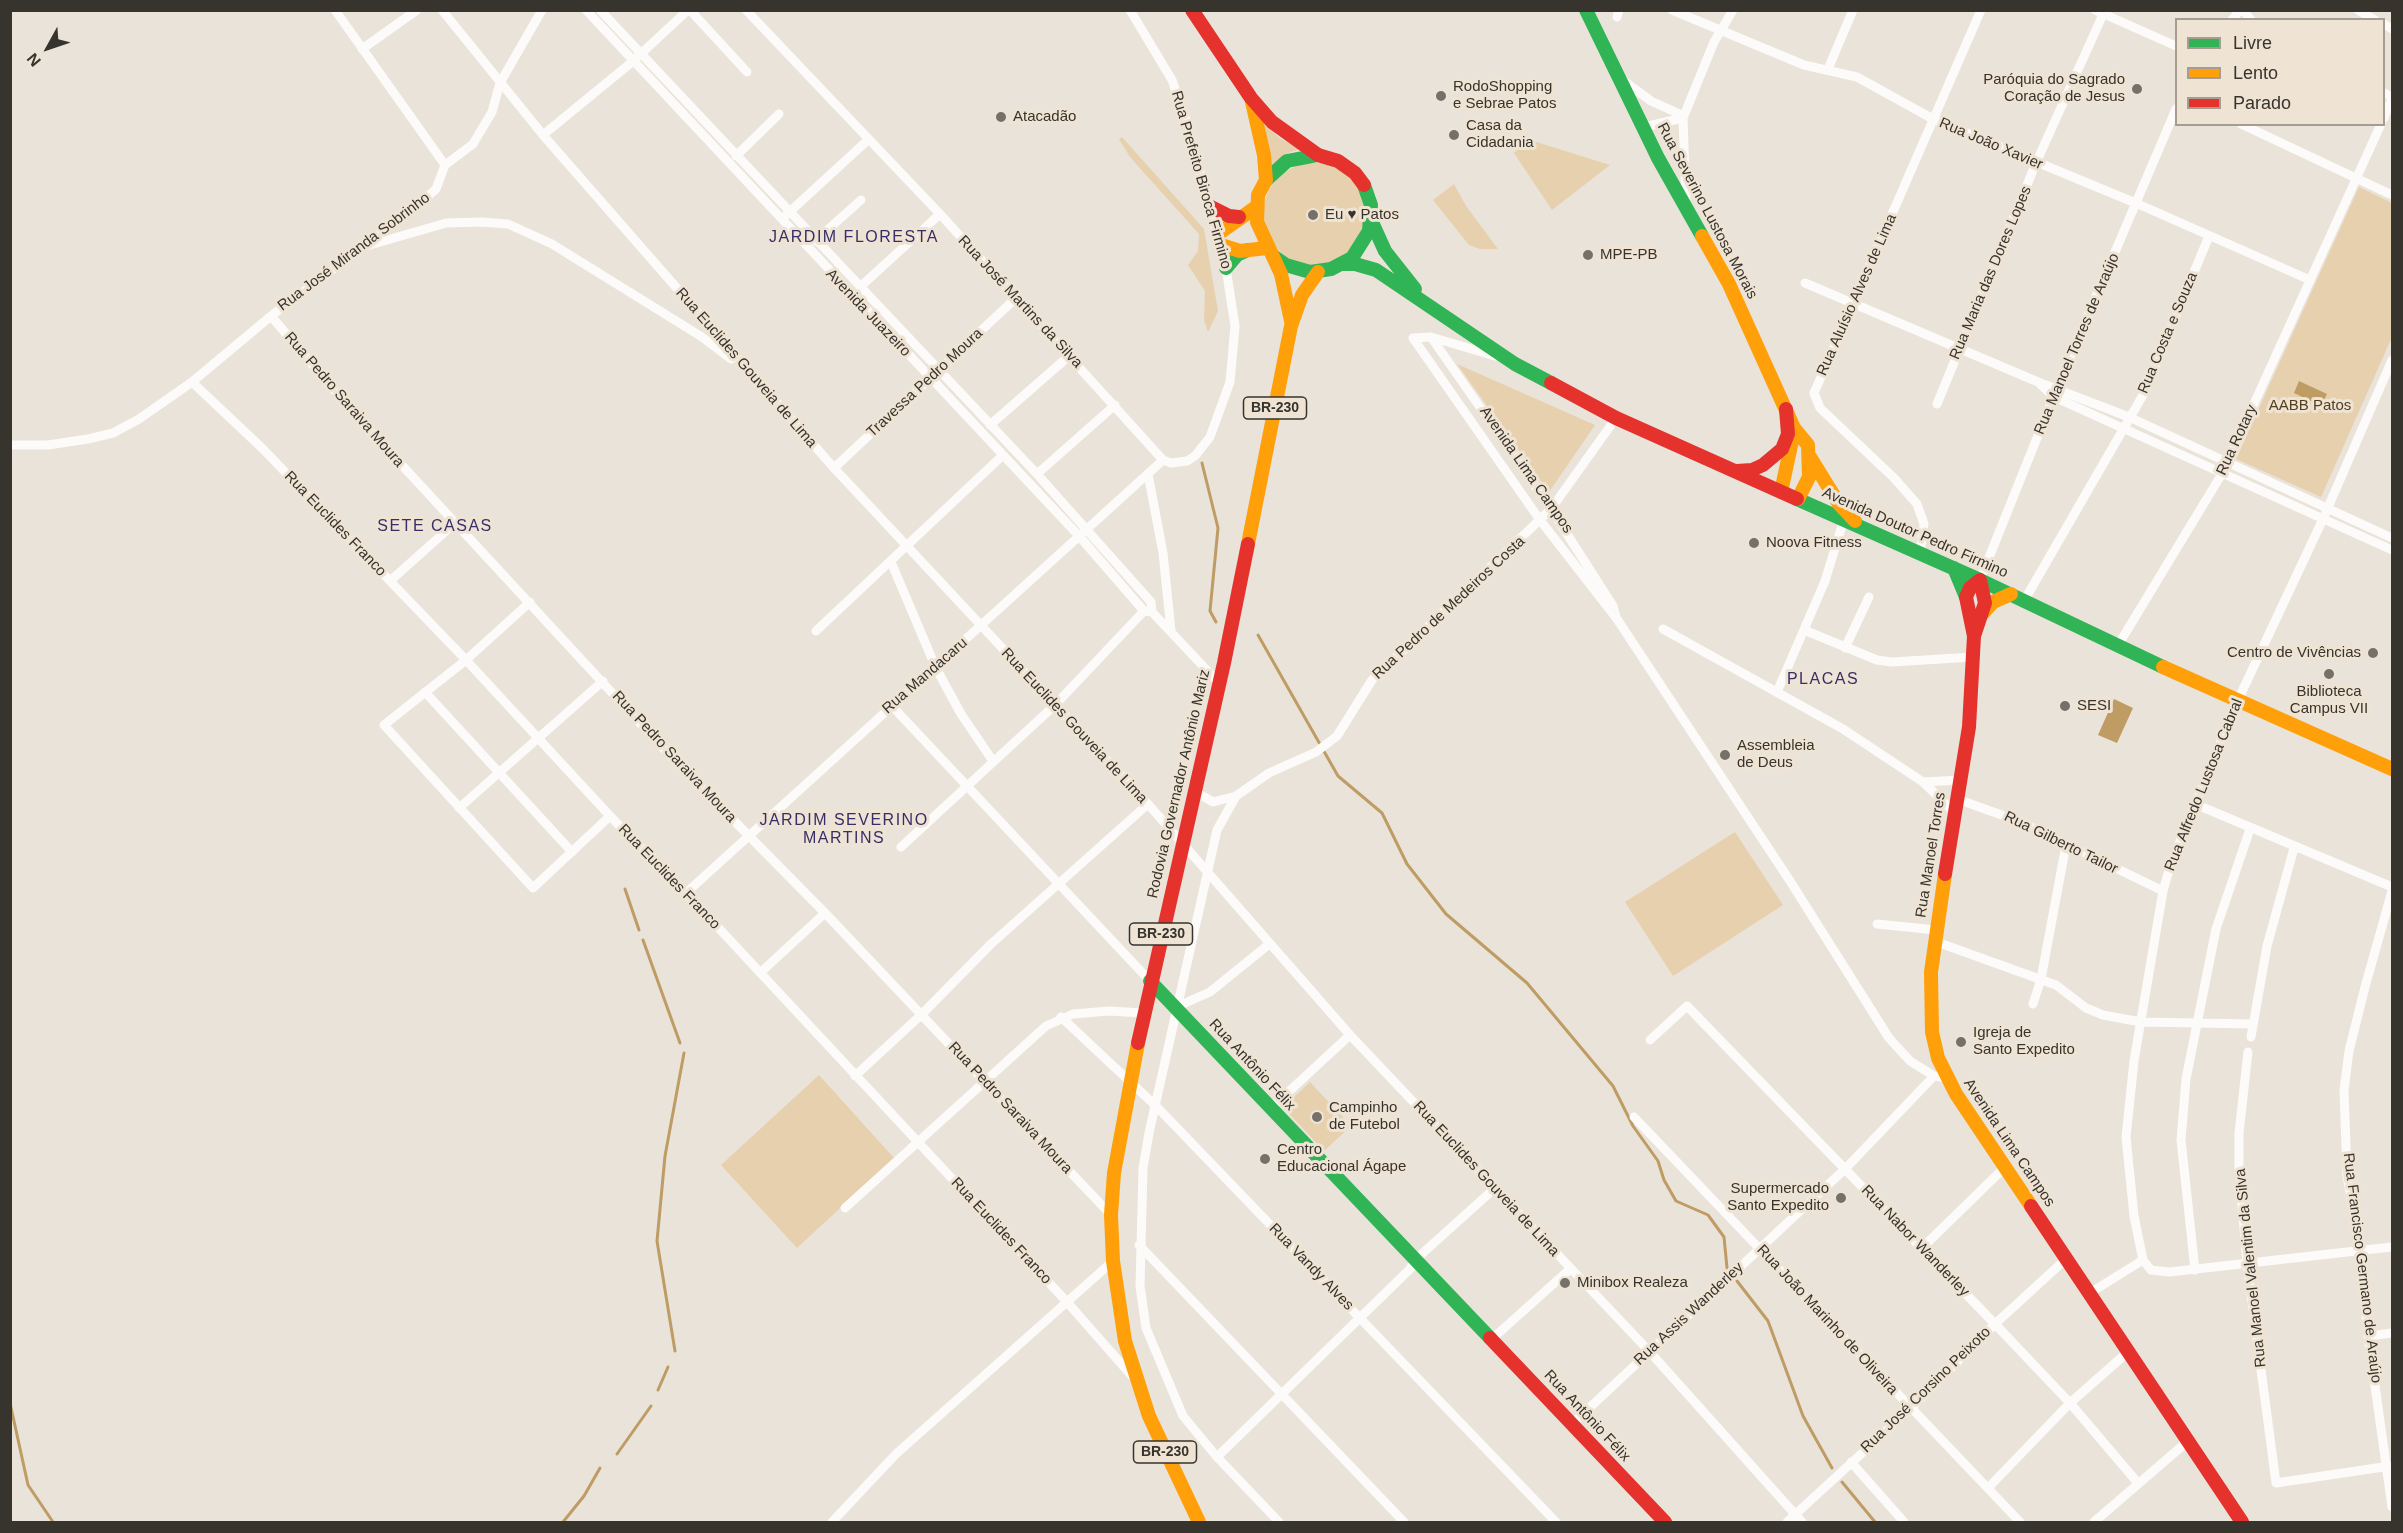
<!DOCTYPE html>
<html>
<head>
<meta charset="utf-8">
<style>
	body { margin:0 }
	#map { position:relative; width:2403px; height:1533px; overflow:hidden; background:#e9e3da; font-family:Arial,sans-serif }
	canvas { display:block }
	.frame { position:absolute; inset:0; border:12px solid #37332d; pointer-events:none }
	.legend { position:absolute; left:2175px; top:18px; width:210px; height:108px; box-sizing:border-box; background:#efe4d4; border:2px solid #a59d91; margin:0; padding:8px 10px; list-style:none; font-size:18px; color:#37332d }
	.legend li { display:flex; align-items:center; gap:12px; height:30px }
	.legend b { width:30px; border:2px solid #a59d91 }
	.north { position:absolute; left:18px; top:18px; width:60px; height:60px; -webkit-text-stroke:4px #efe4d4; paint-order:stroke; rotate:230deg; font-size:16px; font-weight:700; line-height:24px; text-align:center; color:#37332d }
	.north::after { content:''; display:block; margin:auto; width:21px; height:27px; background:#37332d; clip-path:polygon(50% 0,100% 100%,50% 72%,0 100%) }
</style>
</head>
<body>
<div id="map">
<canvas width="2403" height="1533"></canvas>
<div class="frame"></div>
<ul class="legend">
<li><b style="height:8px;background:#30b455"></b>Livre</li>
<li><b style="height:8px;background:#ff9f0a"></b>Lento</li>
<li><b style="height:8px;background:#e5322d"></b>Parado</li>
</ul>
<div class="north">N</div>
</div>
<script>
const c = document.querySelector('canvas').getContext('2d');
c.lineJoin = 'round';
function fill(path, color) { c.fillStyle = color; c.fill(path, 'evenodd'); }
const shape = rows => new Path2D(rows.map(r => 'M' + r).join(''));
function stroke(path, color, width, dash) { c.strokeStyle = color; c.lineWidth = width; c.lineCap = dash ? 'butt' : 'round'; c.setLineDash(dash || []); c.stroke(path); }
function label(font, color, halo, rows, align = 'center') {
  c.font = font + ' Arial,sans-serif'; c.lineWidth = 6; c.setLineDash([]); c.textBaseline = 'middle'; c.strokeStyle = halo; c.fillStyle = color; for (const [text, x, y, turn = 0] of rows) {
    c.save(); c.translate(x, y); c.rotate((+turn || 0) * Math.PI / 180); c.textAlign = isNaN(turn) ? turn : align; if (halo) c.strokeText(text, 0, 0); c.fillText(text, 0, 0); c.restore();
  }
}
fill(shape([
	[1264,124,1281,139,1300,149,1288,153,1271,166],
	[1122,137,1204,229,1218,311,1208,332,1204,320,1205,291,1188,265,1198,251,1199,234,1130,157,1119,139],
	[1533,141,1610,165,1552,210,1514,153,1524,143],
	'1263 214a51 51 0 1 1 102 0a51 51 0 1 1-102 0Z',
	[1454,184,1466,206,1498,249,1480,249,1469,245,1433,200],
	[2359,187,2392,203,2392,337,2321,497,2236,459],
	[1457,364,1595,425,1549,492],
	[1735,832,1783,905,1673,976,1625,902],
	[819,1075,894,1158,797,1248,721,1165],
	[1310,1082,1351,1126,1324,1151,1283,1107]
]), '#e7d0ad');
fill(shape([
	[2299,381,2327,394,2321,406,2294,393],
	[2114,699,2133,708,2117,743,2098,735]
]), '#be9c64');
stroke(shape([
	[1202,463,1218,528,1210,611,1216,622],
	[1258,635,1338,776,1382,813,1407,864,1446,914,1527,983,1613,1086,1633,1126,1658,1161,1664,1180,1676,1201,1708,1215,1724,1237,1727,1268],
	[625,889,639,930],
	[643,940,680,1043],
	[1737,1281,1768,1321,1803,1416,1832,1468],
	[675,1351,657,1241,665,1156,684,1053],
	[658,1390,668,1367],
	[10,1403,28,1485,53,1522],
	[617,1454,651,1406],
	[1842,1482,1875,1522],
	[563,1522,584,1496,600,1468]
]), '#be9c64', 3);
stroke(shape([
	[335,10,445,165],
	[442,10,543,135,834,468,1148,804,1350,1035,1649,1351,1802,1522],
	[586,10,1079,536,1144,611,1152,612],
	[600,10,1037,474,1151,602,1152,612,1219,683],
	[690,10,747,72],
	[746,10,940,214,1163,460,1171,463,1187,461,1195,456,1210,437,1230,382,1235,326,1226,268,1186,120,1172,80,1130,10],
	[1672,10,1804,65,1857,77,1933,119,2138,204,2310,280],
	[2095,10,2176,46],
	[2243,10,2251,20],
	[2358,10,2375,20],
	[1617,17,1619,10],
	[2232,20,2240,10],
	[2384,24,2392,29],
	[362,49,417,10],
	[1828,69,1853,10],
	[1621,79,1651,101,1684,116],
	[2384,93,2392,97],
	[2384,118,2392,98],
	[2241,124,2392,195],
	[1644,127,1683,118],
	[543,135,632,62,688,10],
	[736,156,779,114],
	[1686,203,1683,118,1714,42,1733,10],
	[784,217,869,139],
	[815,241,861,200],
	[363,247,446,223,481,222,508,224,552,244,702,337,731,359],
	[1805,283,2038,382,2129,417,2392,538],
	[860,287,940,214],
	[271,316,351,410,674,760,825,913,1111,1215],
	[1431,337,1551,509,1613,606,1616,617],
	[1413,338,1540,520,1617,619,1790,881,1889,1038,1910,1061,1934,1076,1947,1078],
	[1413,338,1431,337,1495,356],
	[2392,360,2323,519,2238,700,2171,863,2163,891,2134,1061,2126,1137,2134,1216,2143,1260,2151,1270,2169,1272,2392,1247],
	[192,382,262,448,466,660,610,816,686,893,1067,1302,1132,1376],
	[2040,384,2054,397,2392,550],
	[1937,404,2036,163,2105,10],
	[990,425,1069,356],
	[10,445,48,445,88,439,113,433,139,419,192,382,271,316,416,207,436,189,445,165,473,144,492,112,500,83,542,10],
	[834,468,1016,298],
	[1037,474,1115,405],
	[1148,474,1163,553,1171,631],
	[1920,553,1924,524,1917,504,1894,478,1820,408,1814,393,1981,10],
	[891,562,936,668,961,714,993,761],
	[1980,580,2057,388,2176,109],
	[390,581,455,523],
	[2024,601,2143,395,2209,236],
	[530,602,466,660,384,725,533,888,610,816],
	[1663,629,1843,729,1923,782,1955,813],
	[1804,630,1877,660,1892,662,1973,657],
	[816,631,1003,455],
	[2117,647,2223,472,2381,124],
	[1845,648,1869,597],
	[425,692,572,852],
	[1777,692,1825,581,1844,519],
	[891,705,1150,981],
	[1923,782,1961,780],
	[1194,791,1213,802,1236,796],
	[1957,799,2021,822,2163,891],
	[2195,804,2392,887],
	[459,808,603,681],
	[901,847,1055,705,1144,611],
	[2392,891,2365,987,2349,1051,2344,1090,2347,1175,2360,1251,2368,1336,2392,1507],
	[686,893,1163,460],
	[1877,924,1936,930],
	[1934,941,2056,985,2086,1008,2103,1015,2141,1022,2253,1024],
	[760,973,825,913],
	[2033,1004,2041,979,2066,845],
	[1176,1007,1210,992,1268,945],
	[1061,1017,1157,1107,1556,1522],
	[2251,1037,2267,946,2294,848],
	[1650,1040,1687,1006,1995,1324,2070,1403,2137,1482],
	[2248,1052,2239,1133,2239,1169,2247,1264,2276,1483,2390,1466],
	[855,1076,921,1015,991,944,1148,804],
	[1270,1109,1350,1035],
	[1634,1117,2020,1522],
	[845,1208,1046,1026,1073,1014,1109,1011,1143,1013],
	[1139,1245,1404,1522],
	[1921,1249,2004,1168],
	[2195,1270,2181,1140,2186,1079,2216,929,2250,829],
	[2090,1293,2143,1260],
	[2368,1336,2392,1333],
	[1492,1339,1570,1269],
	[1571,1425,1846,1168,1934,1076],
	[1217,1457,1410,1269,1415,1260,1495,1188],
	[1851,1462,1904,1522],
	[1988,1488,2070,1403,2129,1351],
	[832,1522,896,1454,1113,1261],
	[1279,1522,1217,1457,1183,1416,1146,1328,1140,1286,1143,1168,1149,1133,1217,830,1236,796,1269,773,1316,752,1337,736,1372,680,1551,509,1616,418],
	[1787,1522,1910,1409,1995,1324,2067,1258],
	[2094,1522,2188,1441]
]), '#fcfbf9', 9);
stroke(shape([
	[1586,10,1658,158,1702,236],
	[1266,180,1287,161,1318,155],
	[1371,220,1385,251,1415,289],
	[1273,256,1286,265,1310,272,1331,269,1352,258,1369,231,1371,205,1364,185],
	[1343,264,1355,264,1376,270,1515,364,1551,383],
	[1226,268,1237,255,1248,250],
	[1797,499,1980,580,2163,667],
	[1954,568,1966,597],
	[1150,981,1490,1338]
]), '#30b455', 14);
stroke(shape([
	[1252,102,1264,155,1266,180,1258,195,1257,222,1281,274,1291,321],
	[1218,234,1256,207],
	[1702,236,1729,284,1794,428,1808,445,1809,477,1798,499],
	[1221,245,1240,251,1267,248],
	[1810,457,1839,504,1855,521],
	[1781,492,1793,436],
	[1248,544,1291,326,1302,295,1318,272],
	[1983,613,1993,602,2011,594],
	[2163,667,2392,769],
	[1945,874,1931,972,1932,1032,1938,1058,1956,1094,2031,1206],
	[1138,1043,1114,1173,1111,1215,1113,1261,1125,1341,1149,1416,1199,1522]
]), '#ff9f0a', 14);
stroke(shape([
	[1192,10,1251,98,1272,122,1318,155,1338,161,1355,173,1364,185],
	[1211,207,1229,216,1239,217],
	[1551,383,1616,418,1797,499],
	[1737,471,1752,470,1763,465,1782,449,1788,434,1786,409],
	[1945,874,1969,727,1974,636,1966,597,1970,588,1980,580,1985,603,1974,636],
	[1138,1043,1224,663,1248,544],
	[2031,1206,2242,1522],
	[1490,1338,1665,1522]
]), '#e5322d', 14);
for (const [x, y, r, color] of [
	[2137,89,6,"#75716a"],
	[1441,96,6,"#75716a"],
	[1001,117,6,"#75716a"],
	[1454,135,6,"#75716a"],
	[1313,215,6,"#75716a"],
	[1588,255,6,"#75716a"],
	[1754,543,6,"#75716a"],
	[2373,653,6,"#75716a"],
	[2329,674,6,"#75716a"],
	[2065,706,6,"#75716a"],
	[1725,755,6,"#75716a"],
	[1961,1042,6,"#75716a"],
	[1317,1117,6,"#75716a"],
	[1265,1159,6,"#75716a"],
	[1841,1198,6,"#75716a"],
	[1565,1283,6,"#75716a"]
]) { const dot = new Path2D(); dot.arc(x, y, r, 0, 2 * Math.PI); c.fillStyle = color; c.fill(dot); stroke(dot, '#efe4d4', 2); }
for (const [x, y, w] of [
	[1275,408,63],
	[1161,934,63],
	[1165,1452,63]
]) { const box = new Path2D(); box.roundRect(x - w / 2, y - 11, w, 22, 4.5); c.fillStyle = '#efe4d4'; c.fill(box); stroke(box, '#37332d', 1.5); }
label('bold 14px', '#37332d', null, [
	["BR-230",1275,408],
	["BR-230",1161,934],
	["BR-230",1165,1452]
]);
label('15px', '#37332d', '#efe4d4', [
	["Paróquia do Sagrado",2125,80,"right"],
	["Coração de Jesus",2125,97,"right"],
	["RodoShopping",1453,87],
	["e Sebrae Patos",1453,104],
	["Atacadão",1013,117],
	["Casa da",1466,126],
	["Cidadania",1466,143],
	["Eu ♥ Patos",1325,215],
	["MPE-PB",1600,255],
	["Noova Fitness",1766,543],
	["Centro de Vivências",2361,653,"right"],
	["Biblioteca",2329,692,"center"],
	["Campus VII",2329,709,"center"],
	["SESI",2077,706],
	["Assembleia",1737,746],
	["de Deus",1737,763],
	["Igreja de",1973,1033],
	["Santo Expedito",1973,1050],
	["Campinho",1329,1108],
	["de Futebol",1329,1125],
	["Centro",1277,1150],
	["Educacional Ágape",1277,1167],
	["Supermercado",1829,1189,"right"],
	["Santo Expedito",1829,1206,"right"],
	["Minibox Realeza",1577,1283]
], 'left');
label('15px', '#37332d', '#efe4d4', [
	["Rua João Xavier",1991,144,23],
	["Rua Prefeito Biroca Firmino",1201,180,74],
	["Rua Severino Lustosa Morais",1707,211,62],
	["Rua José Miranda Sobrinho",354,252,-37],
	["Rua Maria das Dores Lopes",1991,273,-67],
	["Rua Aluísio Alves de Lima",1857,295,-66],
	["Rua José Martins da Silva",1020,302,47],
	["Avenida Juazeiro",868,313,46],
	["Rua Costa e Souza",2168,333,-67],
	["Rua Manoel Torres de Araújo",2077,344,-67],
	["Rua Euclides Gouveia de Lima",746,368,49],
	["Travessa Pedro Moura",925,383,-43],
	["Rua Pedro Saraiva Moura",344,400,49],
	["Rua Rotary",2237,440,-65],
	["Avenida Lima Campos",1526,470,55],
	["Rua Euclides Franco",335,524,46],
	["Avenida Doutor Pedro Firmino",1915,533,24],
	["Rua Pedro de Medeiros Costa",1449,608,-43],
	["Rua Mandacaru",925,676,-41],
	["Rua Euclides Gouveia de Lima",1074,726,47],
	["Rua Pedro Saraiva Moura",674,757,47],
	["Rodovia Governador Antônio Mariz",1179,784,-77],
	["Rua Alfredo Lustosa Cabral",2204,785,-68],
	["Rua Gilberto Tailor",2061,843,26],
	["Rua Manoel Torres",1931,855,-81],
	["Rua Euclides Franco",669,877,46],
	["Rua Antônio Félix",1252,1065,47],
	["Rua Pedro Saraiva Moura",1010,1108,47],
	["Avenida Lima Campos",2009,1143,56],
	["Rua Euclides Gouveia de Lima",1486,1179,47],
	["Rua Euclides Franco",1001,1231,47],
	["Rua Nabor Wanderley",1915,1241,46],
	["Rua Vandy Alves",1311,1267,46],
	["Rua Manoel Valentim da Silva",2251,1268,-96],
	["Rua Francisco Germano de Araújo",2362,1268,83],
	["Rua Assis Wanderley",1689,1314,-43],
	["Rua João Marinho de Oliveira",1827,1320,47],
	["Rua José Corsino Peixoto",1926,1390,-44],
	["Rua Antônio Félix",1587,1416,47]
]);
label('15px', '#533e1e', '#efe4d4', [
	["AABB Patos",2310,406]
]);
c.letterSpacing = '1.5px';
label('16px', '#372e69', '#efe4d4', [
	["JARDIM FLORESTA",854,238],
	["SETE CASAS",435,527],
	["PLACAS",1823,680],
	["JARDIM SEVERINO",844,821],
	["MARTINS",844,839]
]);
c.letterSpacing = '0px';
</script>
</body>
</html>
